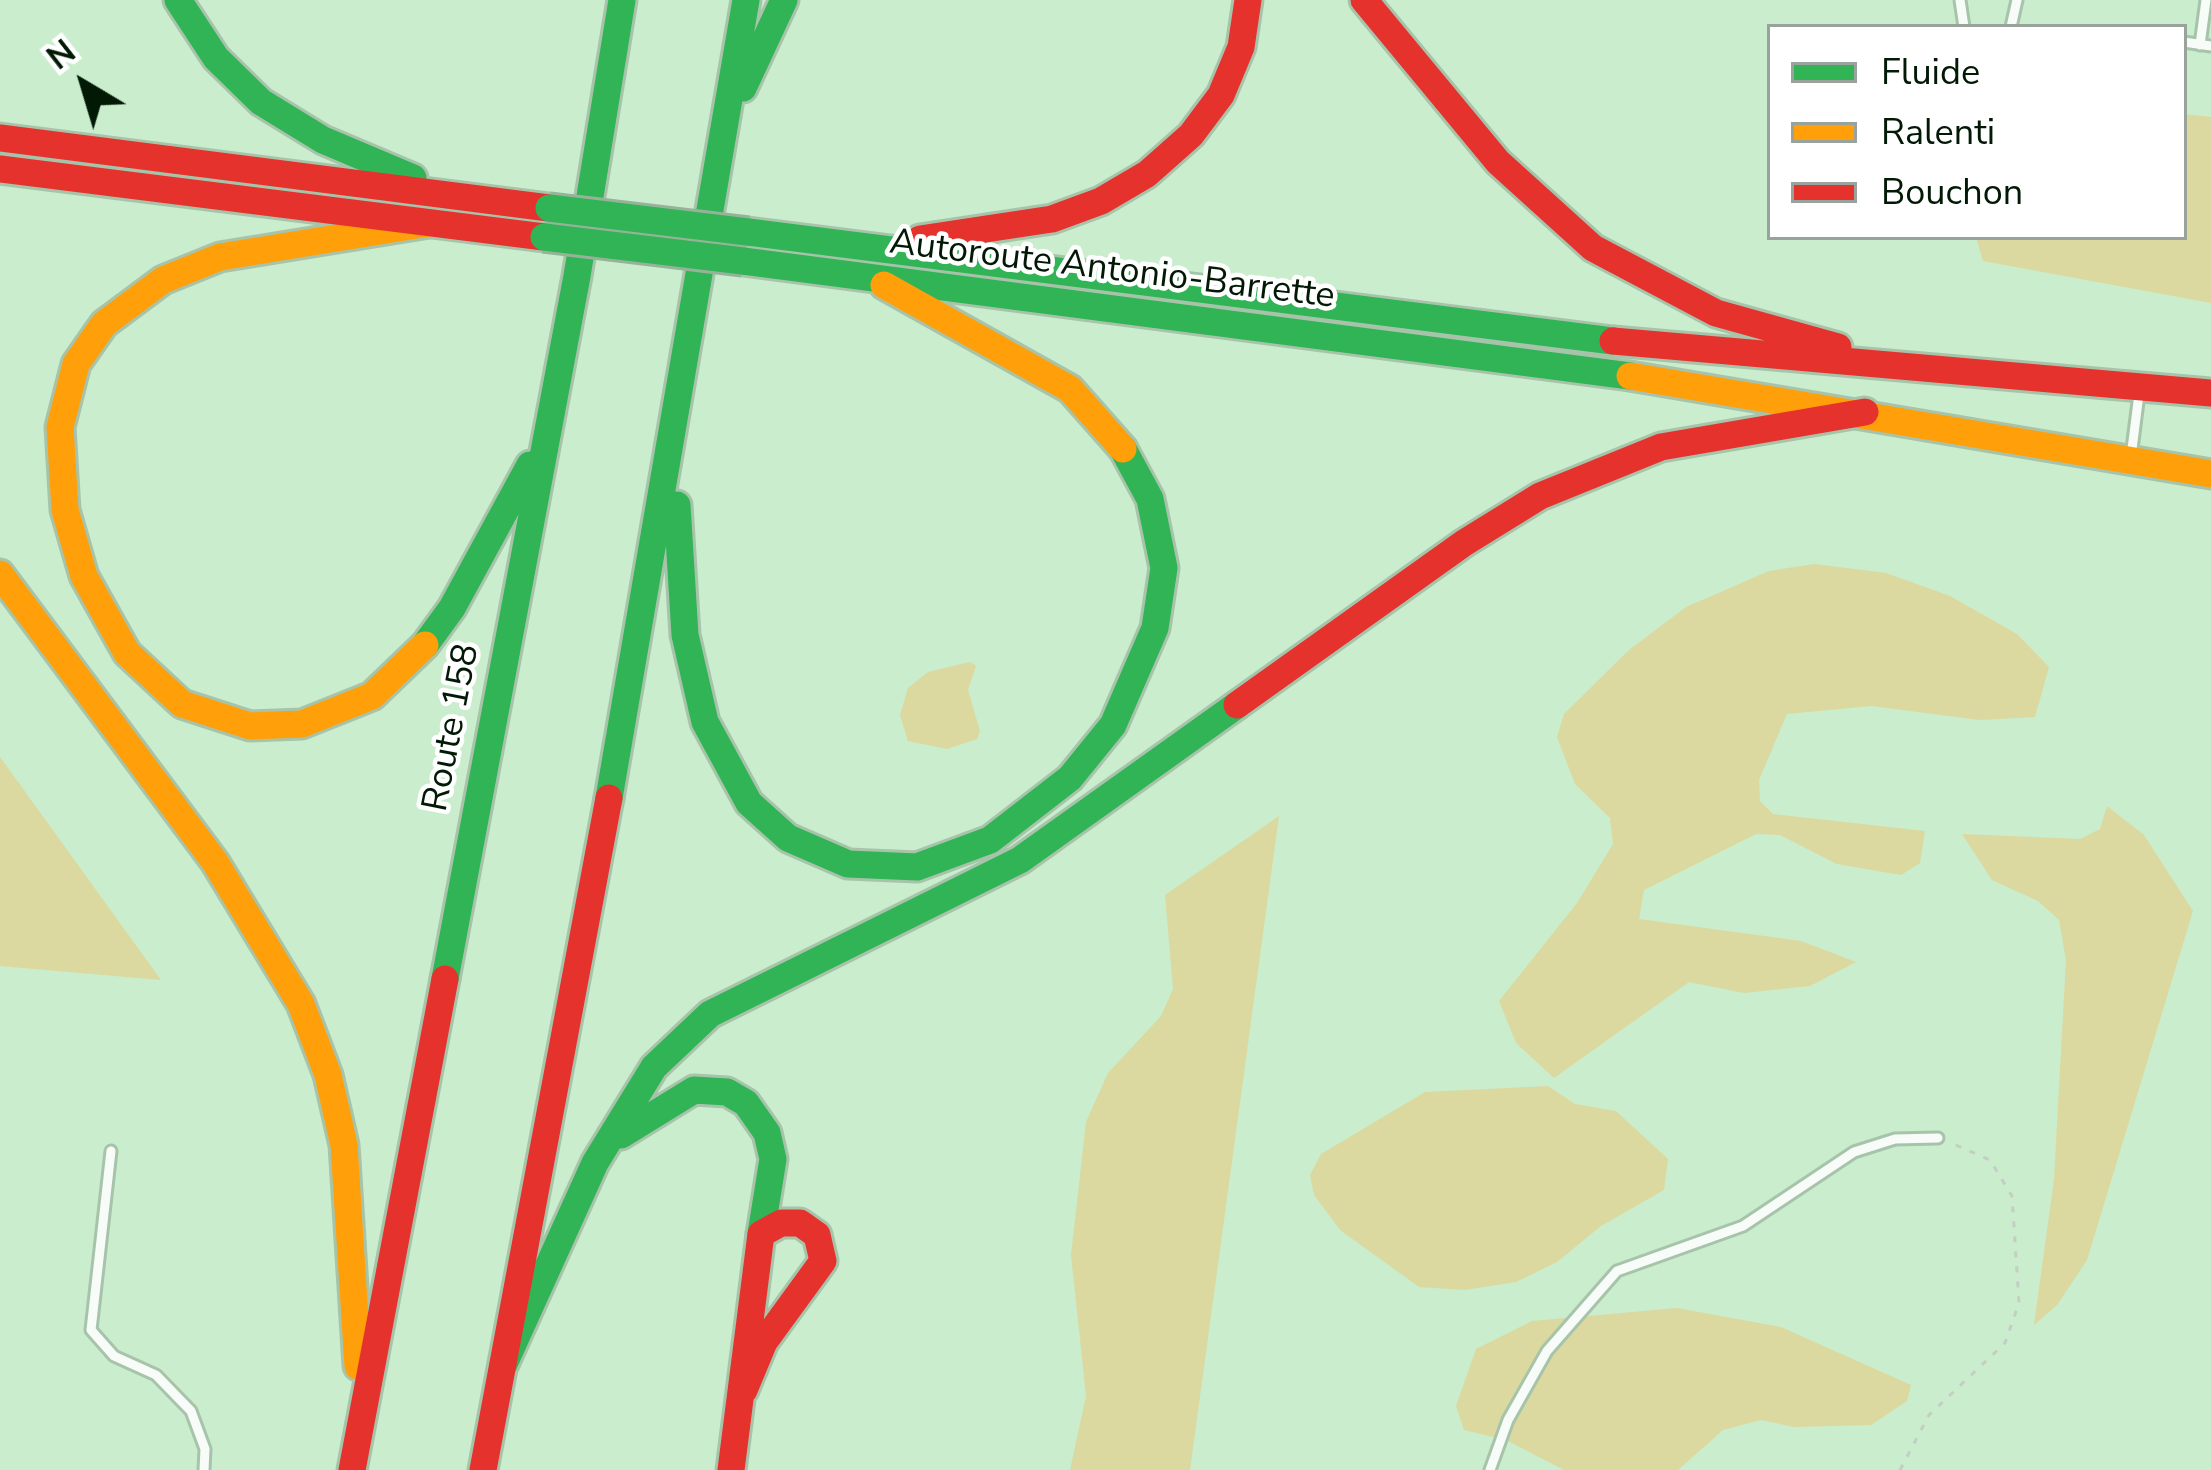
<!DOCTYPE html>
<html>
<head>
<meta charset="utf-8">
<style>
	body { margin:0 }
	#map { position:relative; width:2211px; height:1470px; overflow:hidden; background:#c9edcd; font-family:"Nunito Sans",sans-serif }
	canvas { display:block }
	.legend { position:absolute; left:1767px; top:24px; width:420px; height:216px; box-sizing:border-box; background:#fff; border:3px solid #99a39b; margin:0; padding:15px 21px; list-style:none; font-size:36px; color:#011905 }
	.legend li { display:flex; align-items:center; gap:24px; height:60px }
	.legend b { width:60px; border:3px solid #99a39b }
	.north { position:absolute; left:24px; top:24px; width:120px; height:120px; -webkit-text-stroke:9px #fff; paint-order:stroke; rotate:322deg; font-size:33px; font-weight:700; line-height:48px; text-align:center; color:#011905 }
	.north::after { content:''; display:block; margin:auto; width:42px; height:54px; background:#011905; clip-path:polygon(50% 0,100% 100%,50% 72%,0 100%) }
</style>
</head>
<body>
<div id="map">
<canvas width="2211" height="1470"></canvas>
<ul class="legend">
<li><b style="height:15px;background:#30b455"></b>Fluide</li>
<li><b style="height:15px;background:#ff9f0a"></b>Ralenti</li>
<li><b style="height:15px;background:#e5322d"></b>Bouchon</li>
</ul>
<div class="north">N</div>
</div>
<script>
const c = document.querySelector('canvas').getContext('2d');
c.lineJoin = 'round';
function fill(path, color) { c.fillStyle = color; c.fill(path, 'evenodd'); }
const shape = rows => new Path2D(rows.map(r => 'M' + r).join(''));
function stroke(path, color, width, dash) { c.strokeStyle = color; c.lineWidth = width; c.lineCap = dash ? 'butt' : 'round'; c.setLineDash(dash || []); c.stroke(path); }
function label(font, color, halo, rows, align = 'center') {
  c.font = font + ' "Nunito Sans",sans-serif'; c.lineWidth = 9; c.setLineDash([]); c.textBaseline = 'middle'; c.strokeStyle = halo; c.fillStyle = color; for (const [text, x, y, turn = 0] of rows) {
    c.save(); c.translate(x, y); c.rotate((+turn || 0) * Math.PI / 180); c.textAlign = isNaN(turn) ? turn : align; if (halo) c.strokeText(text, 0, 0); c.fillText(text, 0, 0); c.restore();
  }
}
fill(shape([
	[2184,114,2211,117,2211,303,1983,261,1976,237,2184,237],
	[1814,564,1886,573,1950,596,2017,634,2049,667,2035,717,1980,720,1871,706,1787,714,1759,780,1760,801,1773,814,1925,831,1920,863,1901,875,1837,864,1780,835,1756,834,1644,890,1639,919,1801,941,1856,962,1810,986,1744,993,1689,982,1554,1078,1516,1043,1499,1001,1577,903,1613,844,1610,818,1575,784,1557,737,1564,714,1629,650,1686,607,1769,571],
	[970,662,976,666,968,690,980,731,977,739,947,749,908,741,900,715,908,688,928,672],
	[0,757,8,768,161,980,0,966],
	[2107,806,2144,835,2193,911,2087,1260,2057,1305,2034,1325,2054,1179,2066,960,2059,920,2038,901,1992,880,1962,834,2080,839,2100,829],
	[1279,816,1190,1470,1070,1470,1086,1396,1071,1255,1086,1122,1108,1073,1161,1016,1173,989,1165,895],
	[1548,1086,1575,1104,1616,1111,1668,1159,1664,1190,1601,1226,1557,1262,1516,1282,1465,1290,1419,1287,1340,1230,1314,1195,1310,1175,1321,1154,1425,1092],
	[1677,1308,1781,1327,1911,1385,1907,1401,1871,1425,1794,1427,1761,1420,1723,1430,1678,1470,1564,1470,1506,1440,1464,1430,1456,1406,1476,1349,1532,1321]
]), '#dbd99f');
const lane = shape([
	[1960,0,1964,27],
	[2011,27,2017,0],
	[2184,42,2211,46],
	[2200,45,2206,0],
	[2132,449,2139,394],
	[111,1151,91,1330,114,1356,156,1375,191,1411,205,1449,204,1470],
	[1490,1470,1508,1420,1547,1351,1617,1271,1743,1226,1854,1152,1895,1139,1938,1138]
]);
const fast = shape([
	[178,0,216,58,261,102,323,140,413,178],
	[743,88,784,0],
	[748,232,1613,341],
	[743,261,1630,376],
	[677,505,685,635,705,722,749,803,788,838,848,864,917,867,990,840,1070,778,1113,725,1155,628,1164,568,1150,499,1123,449],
	[425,645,452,608,530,465],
	[609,798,746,0],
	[445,979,577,276,622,0],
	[621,1135,694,1090,727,1092,746,1103,767,1133,773,1159,761,1234],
	[504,1364,595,1163,654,1067,710,1014,1020,860,1237,705]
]);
const slow = shape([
	[884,285,1070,389,1123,449],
	[1630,376,2211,474],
	[0,574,215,862,301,1004,328,1075,344,1145,358,1366],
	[425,645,372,696,302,724,250,726,182,704,127,653,84,576,65,510,60,427,76,364,104,324,163,280,220,257,429,223]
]);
const jam = shape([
	[1364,0,1498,162,1593,248,1716,313,1838,347],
	[0,138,549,208],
	[0,169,544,237],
	[920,239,1052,219,1101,201,1147,174,1191,135,1221,95,1241,47,1248,0],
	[1613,341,2211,393],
	[1237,705,1464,543,1540,496,1661,447,1865,412],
	[352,1470,445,979],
	[483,1470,609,798],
	[731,1470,761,1234,781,1223,800,1223,817,1235,823,1261,764,1342,744,1390]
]);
stroke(lane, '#a7c4ab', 15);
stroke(fast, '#a7c4ab', 33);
stroke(slow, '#a7c4ab', 33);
stroke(jam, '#a7c4ab', 33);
stroke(shape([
	[1900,1470,1929,1415,2005,1343,2019,1303,2012,1196,1990,1160,1951,1143]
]), '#c4cec4', 3, [6, 9]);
stroke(lane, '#f7fcf8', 9);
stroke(fast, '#30b455', 27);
stroke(slow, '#ff9f0a', 27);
stroke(jam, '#e5322d', 27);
const fastBridge = shape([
	[549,208,748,232],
	[544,237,743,261]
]);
stroke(fastBridge, '#96b39a', 33, []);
stroke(fastBridge, '#30b455', 27);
label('36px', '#011905', '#fff', [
	["Autoroute Antonio-Barrette",1112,271,7],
	["Route 158",453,728,-79]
]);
</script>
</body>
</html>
